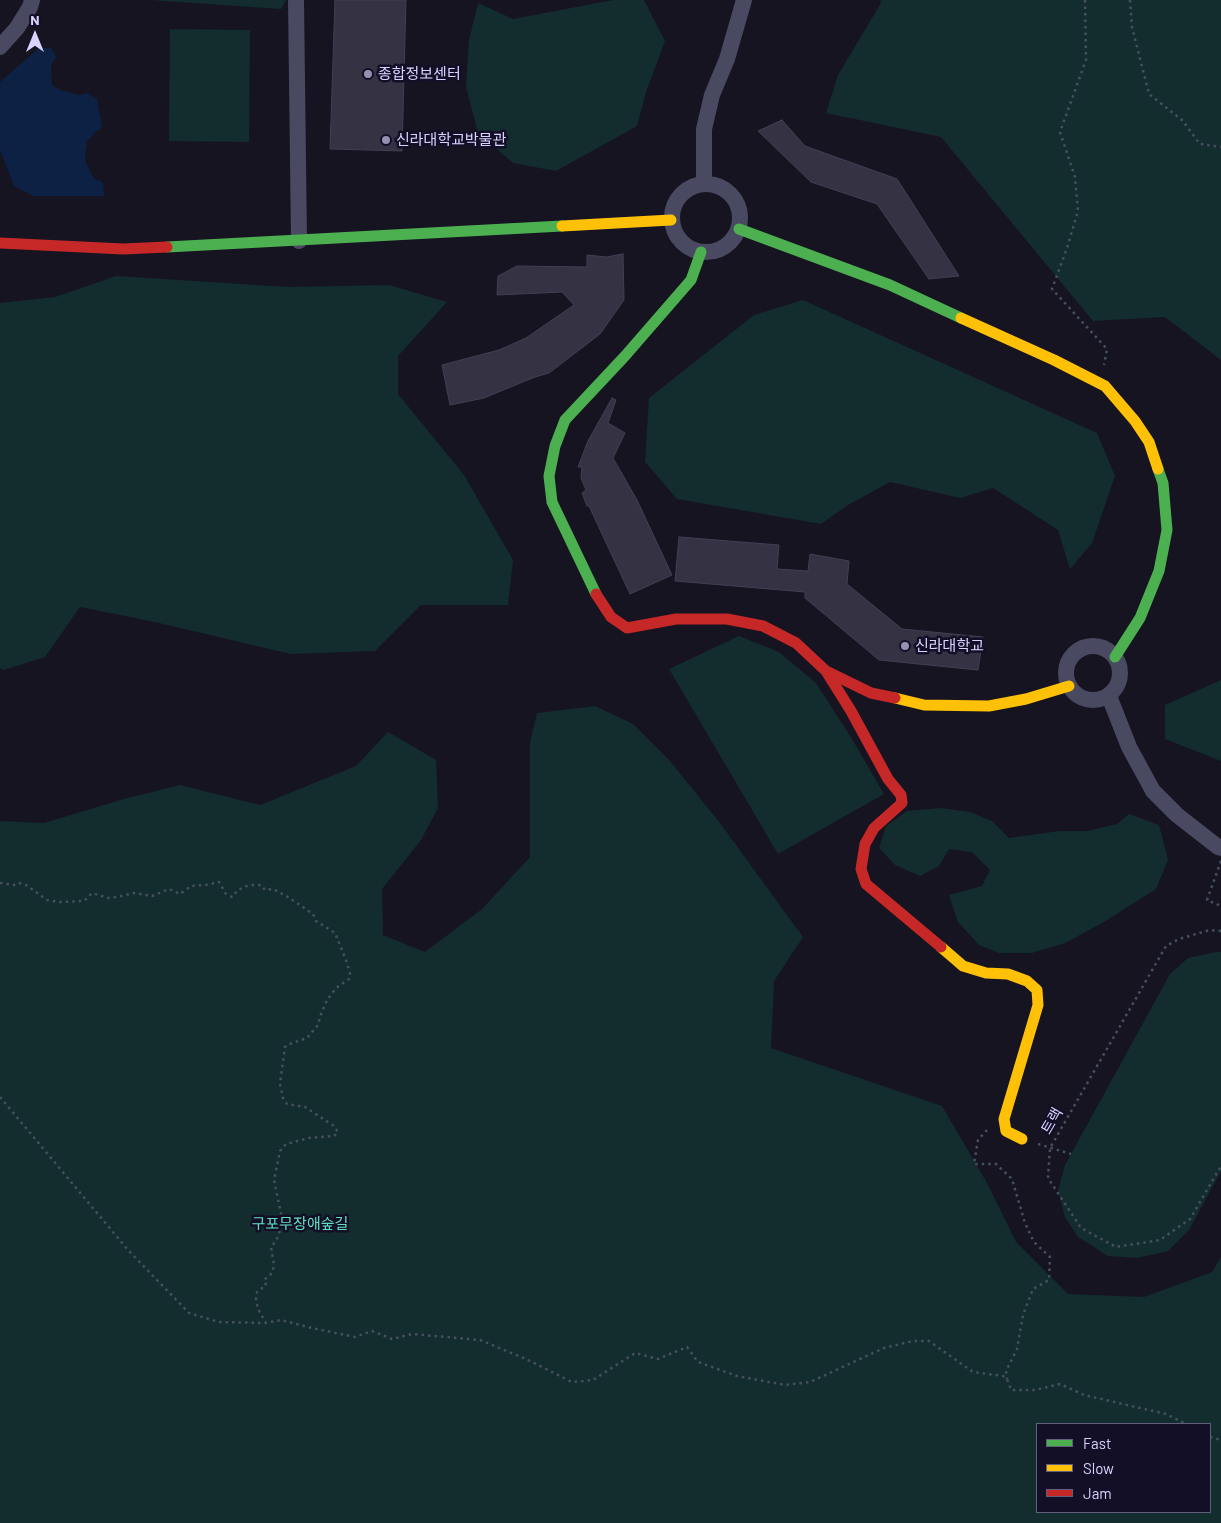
<!DOCTYPE html>
<html>
<head>
<meta charset="utf-8">
<style>
	body { margin:0 }
	#map { position:relative; width:1221px; height:1523px; overflow:hidden; background:#161421; font-family:Barlow,sans-serif }
	canvas { display:block }
	.legend { position:absolute; left:1036px; top:1423px; width:175px; height:90px; box-sizing:border-box; background:#130f26; border:1px solid #625e7d; margin:0; padding:6px 9px; list-style:none; font-size:15px; color:#d9d4ff }
	.legend li { display:flex; align-items:center; gap:10px; height:25px }
	.legend b { width:25px; border:1px solid #625e7d }
	.north { position:absolute; left:10px; top:10px; width:50px; height:50px; -webkit-text-stroke:4px #130f26; paint-order:stroke; rotate:0deg; font-size:14px; font-weight:700; line-height:20px; text-align:center; color:#d9d4ff }
	.north::after { content:''; display:block; margin:auto; width:18px; height:22px; background:#d9d4ff; clip-path:polygon(50% 0,100% 100%,50% 72%,0 100%) }
</style>
</head>
<body>
<div id="map">
<canvas width="1221" height="1523"></canvas>
<ul class="legend">
<li><b style="height:6px;background:#4caf50"></b>Fast</li>
<li><b style="height:6px;background:#ffc107"></b>Slow</li>
<li><b style="height:6px;background:#c62828"></b>Jam</li>
</ul>
<div class="north">N</div>
</div>
<script>
const c = document.querySelector('canvas').getContext('2d');
c.lineJoin = 'round';
function fill(path, color) { c.fillStyle = color; c.fill(path, 'evenodd'); }
const shape = rows => new Path2D(rows.map(r => 'M' + r).join(''));
function stroke(path, color, width, dash) { c.strokeStyle = color; c.lineWidth = width; c.lineCap = dash ? 'butt' : 'round'; c.setLineDash(dash || []); c.stroke(path); }
function label(font, color, halo, rows, align = 'center') {
  c.font = font + ' Barlow,"Noto Sans KR",sans-serif'; c.lineWidth = 5; c.setLineDash([]); c.textBaseline = 'middle'; c.strokeStyle = halo; c.fillStyle = color; for (const [text, x, y, turn = 0] of rows) {
    c.save(); c.translate(x, y); c.rotate((+turn || 0) * Math.PI / 180); c.textAlign = isNaN(turn) ? turn : align; if (halo) c.strokeText(text, 0, 0); c.fillText(text, 0, 0); c.restore();
  }
}
fill(shape([
	[151,0,286,0,281,9],
	[613,0,644,0,665,41,646,92,637,126,556,171,513,163,478,133,466,87,469,40,478,3,513,19],
	[880,0,1221,0,1221,360,1165,317,1093,321,941,137,826,113,838,75,881,3],
	[170,29,250,30,249,142,169,141],
	[116,276,288,287,389,285,447,302,398,356,398,394,464,475,513,560,508,605,421,605,375,651,291,654,150,621,80,607,45,657,4,670,0,668,0,303,55,297],
	[803,300,1097,433,1115,476,1092,543,1070,569,1058,530,993,488,960,498,890,482,848,505,821,524,677,499,645,462,649,398,754,315],
	[739,636,779,652,816,683,852,739,884,794,778,854,669,669],
	[1221,680,1221,761,1165,739,1165,705],
	[595,706,633,724,670,761,720,823,803,937,774,981,771,1048,942,1106,987,1183,1016,1242,1068,1294,1144,1297,1212,1272,1221,1257,1221,1523,0,1523,0,821,44,823,124,799,180,785,260,805,356,766,388,732,436,760,438,808,421,840,382,889,383,935,425,952,482,909,530,857,530,742,537,713],
	[1037,1424,1210,1424,1210,1512,1037,1512],
	[941,808,970,812,992,821,1009,838,1059,831,1087,831,1117,824,1129,814,1159,825,1168,860,1156,889,1104,922,1065,943,1032,953,999,953,979,945,958,922,949,895,982,886,990,870,972,852,949,849,939,866,920,876,895,865,879,848,886,826,907,811],
	[1216,952,1221,952,1221,1171,1189,1230,1168,1251,1137,1258,1108,1256,1078,1237,1065,1217,1058,1191,1065,1165,1170,974,1188,958]
]), '#132c2d');
fill(shape([
	[39,48,51,48,56,57,51,65,52,85,60,90,79,95,87,93,97,99,102,128,95,132,87,142,85,153,86,163,94,179,103,182,104,196,33,196,14,186,0,150,0,82]
]), '#0d2144');
const building = shape([
	[335,0,406,0,402,151,330,149,335,0],
	[782,120,805,146,897,179,959,276,929,279,877,204,811,182,758,131,782,120],
	[623,254,624,300,600,334,549,373,535,377,484,398,450,405,442,365,499,350,526,338,574,305,562,292,497,295,498,276,517,266,587,267,587,255,606,257,623,254],
	[612,398,616,400,608,423,625,433,613,458,637,500,672,575,630,594,589,506,587,506,582,493,586,490,581,478,582,467,578,467,588,441,612,398],
	[679,537,779,545,777,569,808,571,810,554,849,561,847,584,902,629,983,637,978,670,879,660,805,598,805,592,675,581,679,537]
]);
fill(building, '#343243');
stroke(building, '#433f54', 1);
stroke(shape([
	[1085,0,1086,60,1060,132,1075,177,1078,211,1067,248,1052,289,1107,349,1104,365],
	[1130,0,1132,27,1149,94,1182,120,1200,144,1221,147],
	[1221,861,1207,900,1221,906],
	[0,883,14,885,19,883,26,885,47,900,60,902,84,901,92,893,108,898,117,897,134,893,152,896,169,889,180,894,191,886,206,885,219,882,226,894,232,897,238,890,249,885,261,885,265,890,273,889,288,897,313,914,316,921,335,933,346,960,350,973,349,979,336,988,327,1000,321,1014,318,1025,307,1038,287,1045,285,1047,280,1084,283,1098,287,1104,305,1107,334,1126,338,1132,334,1136,309,1138,286,1144,280,1151,274,1180,283,1223,276,1241,271,1247,274,1265,272,1273,264,1280,266,1285,257,1292,256,1299,258,1309,266,1323],
	[1221,931,1210,930,1179,939,1166,946,1050,1148,1048,1178,1081,1228,1116,1247,1160,1240,1190,1219,1221,1166],
	[0,1097,128,1250,189,1313,219,1322,266,1323,281,1320,312,1328,355,1337,372,1331,392,1339,412,1334,480,1340,526,1359,572,1382,593,1380,635,1353,658,1359,687,1347,698,1362,737,1376,785,1385,810,1382,884,1348,913,1341,929,1341,973,1372,1003,1376,1007,1379,1011,1390,1035,1390,1060,1384,1084,1395,1166,1414,1186,1424],
	[987,1130,978,1140,974,1164,996,1164,1012,1179,1025,1223,1034,1242,1050,1257,1049,1280,1033,1289,1023,1315,1017,1349,1006,1371,1007,1379],
	[1038,1144,1071,1154],
	[1210,1437,1221,1440]
]), '#44505f', 2.5, [2.5, 4]);
stroke(shape([
	[296,0,299,241],
	[0,47,17,28,30,7,32,0],
	[704,183,704,129,712,95,727,59,744,0],
	'672 218a34 34 0 1 1 68 0a34 34 0 1 1-68 0Z',
	'1066 673a27 27 0 1 1 54 0a27 27 0 1 1-54 0Z',
	[1109,696,1129,747,1153,791,1177,815,1218,847,1221,848]
]), '#4a4962', 16);
stroke(shape([
	[739,229,890,285,961,318],
	[167,247,562,226],
	[596,594,552,502,549,476,555,446,565,420,625,356,691,280,701,252],
	[1115,657,1140,618,1159,571,1167,530,1163,483,1158,469]
]), '#4caf50', 11);
stroke(shape([
	[562,226,671,220],
	[961,318,1054,360,1105,386,1135,421,1149,442,1158,469],
	[895,698,924,705,989,706,1026,699,1069,686],
	[941,947,963,966,986,973,1008,974,1027,981,1037,990,1038,1005,1004,1119,1006,1131,1022,1139]
]), '#ffc107', 11);
stroke(shape([
	[0,243,123,249,167,247],
	[596,594,611,617,627,628,676,619,727,619,763,626,796,643,826,671,871,693,895,698],
	[826,671,851,711,888,779,901,795,902,803,874,828,865,844,861,869,866,884,941,947]
]), '#c62828', 11);
for (const [x, y, r, color] of [
	[368,74,5,"#9591b1"],
	[386,140,5,"#9591b1"],
	[905,646,5,"#9591b1"]
]) { const dot = new Path2D(); dot.arc(x, y, r, 0, 2 * Math.PI); c.fillStyle = color; c.fill(dot); stroke(dot, '#130f26', 2); }
label('15px', '#d9d4ff', '#130f26', [
	["종합정보센터",378,74],
	["신라대학교박물관",396,140],
	["신라대학교",915,646]
], 'left');
label('15px', '#d9d4ff', '#130f26', [
	["트랙",1052,1121,-60]
]);
label('15px', '#5fe0c0', '#130f26', [
	["구포무장애숲길",300,1224]
]);
</script>
</body>
</html>
